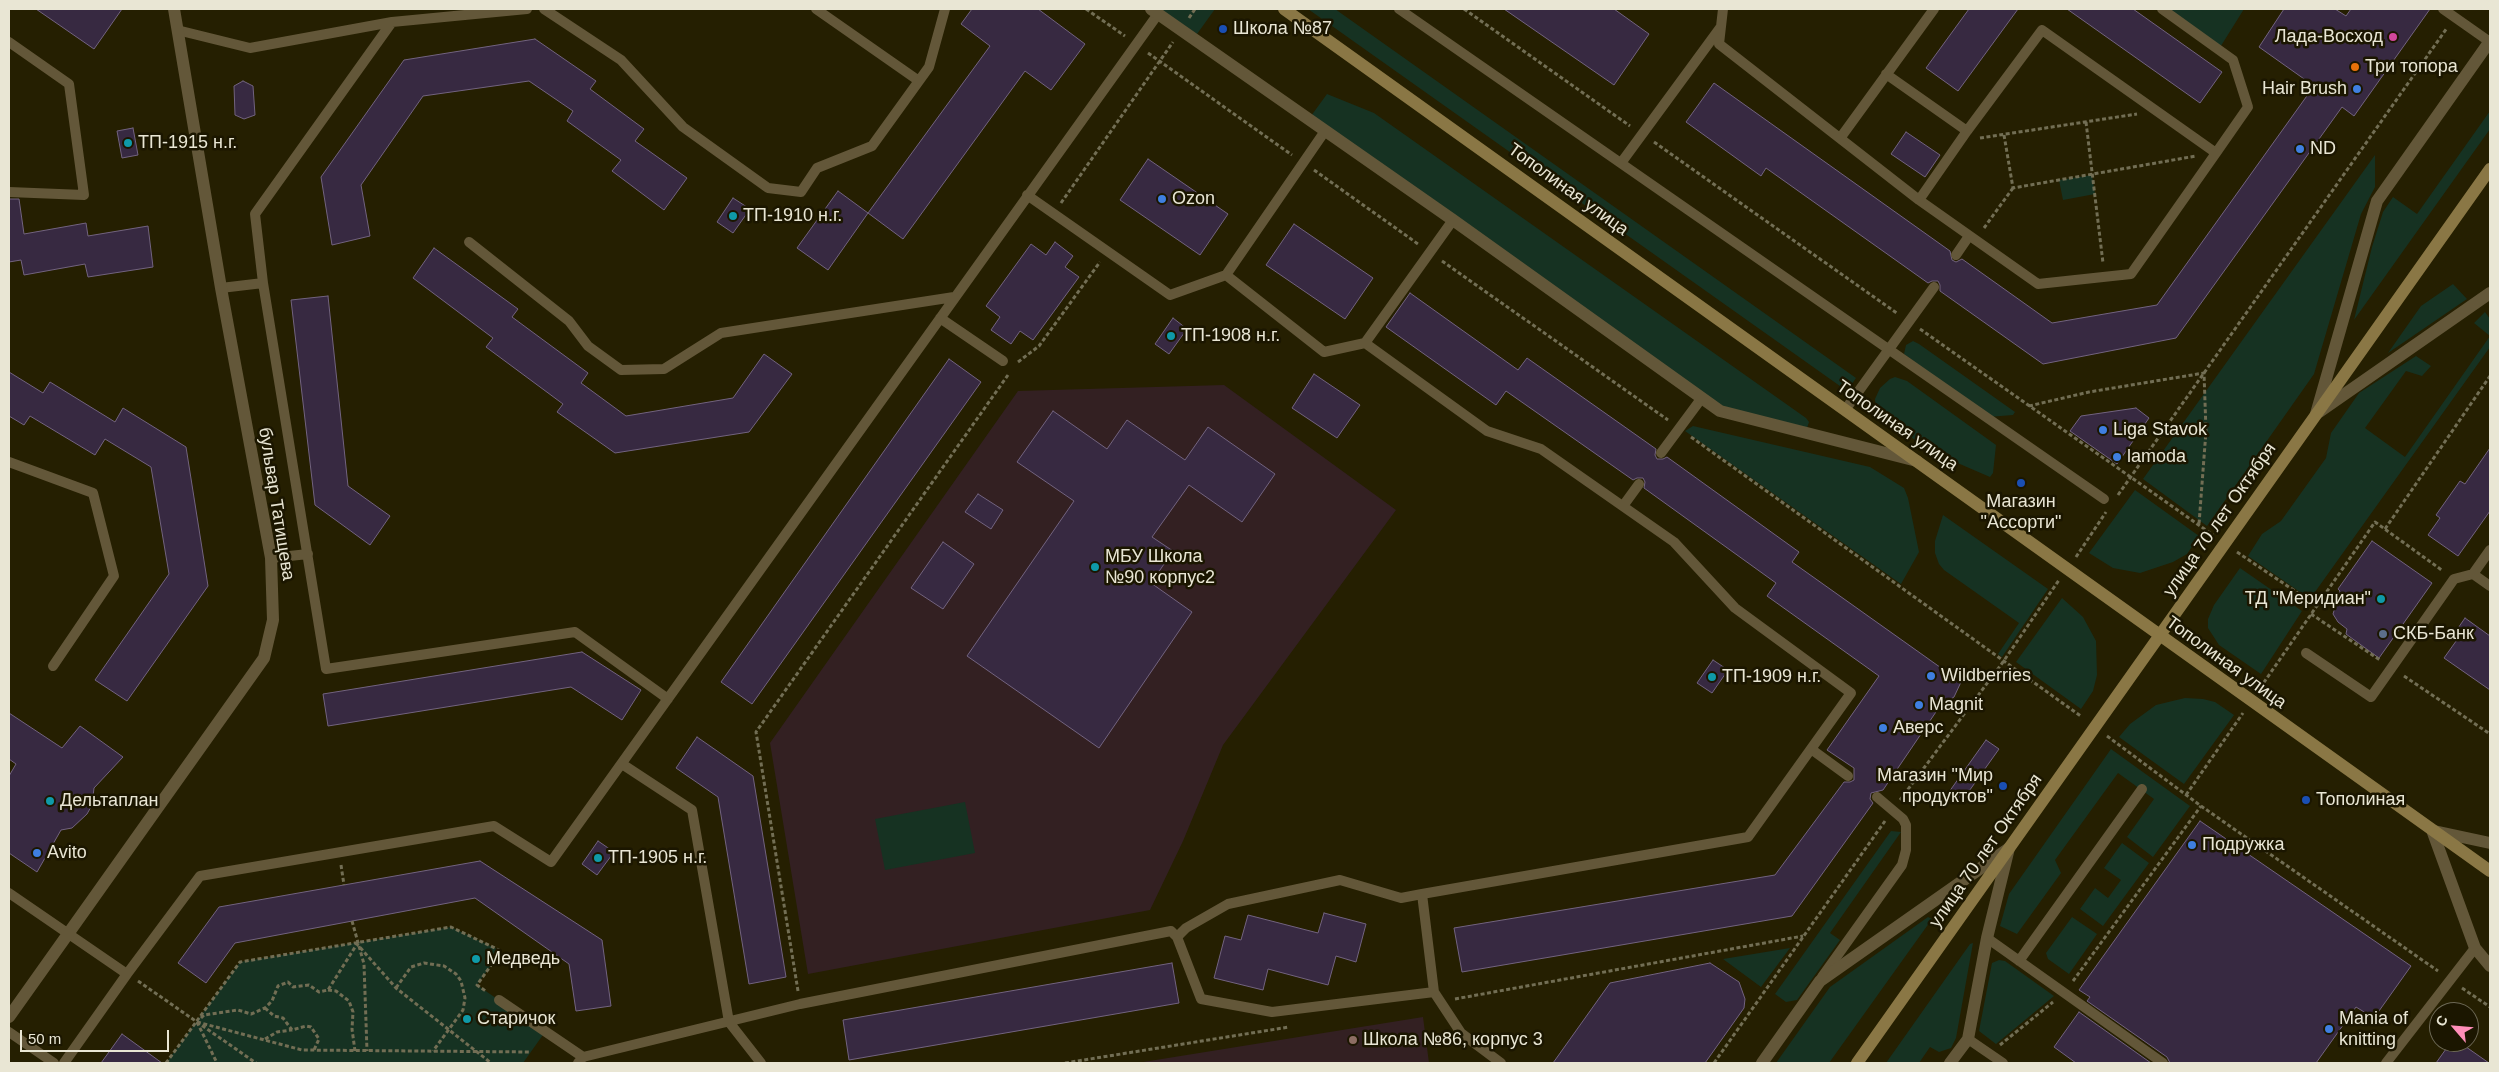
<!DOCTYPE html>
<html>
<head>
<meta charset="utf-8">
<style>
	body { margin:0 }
	#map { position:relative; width:2499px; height:1072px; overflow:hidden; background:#251f01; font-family:Arial,sans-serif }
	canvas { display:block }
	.frame { position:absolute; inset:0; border:10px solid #e9e6d4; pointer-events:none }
	.north { position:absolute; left:2429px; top:1002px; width:50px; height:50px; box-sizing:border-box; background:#1b1600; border:1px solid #6d6955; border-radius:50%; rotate:297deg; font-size:14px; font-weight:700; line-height:20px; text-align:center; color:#e9e6d4 }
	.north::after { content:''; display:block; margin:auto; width:18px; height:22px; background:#ff8eb9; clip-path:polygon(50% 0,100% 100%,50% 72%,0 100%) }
	.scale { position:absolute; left:20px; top:1030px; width:149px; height:22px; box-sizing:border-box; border:2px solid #e9e6d4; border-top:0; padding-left:6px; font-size:15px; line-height:18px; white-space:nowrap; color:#e9e6d4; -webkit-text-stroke:4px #1b1600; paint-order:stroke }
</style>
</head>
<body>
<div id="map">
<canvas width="2499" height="1072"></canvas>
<div class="frame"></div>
<div class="north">С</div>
<div class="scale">50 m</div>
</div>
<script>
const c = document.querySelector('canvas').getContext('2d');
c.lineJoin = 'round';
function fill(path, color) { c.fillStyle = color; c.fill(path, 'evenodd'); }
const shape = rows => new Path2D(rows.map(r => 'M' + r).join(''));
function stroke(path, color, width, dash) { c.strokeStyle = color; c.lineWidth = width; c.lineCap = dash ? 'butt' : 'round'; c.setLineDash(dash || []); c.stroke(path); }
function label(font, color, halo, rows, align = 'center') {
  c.font = font + ' Arial,sans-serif'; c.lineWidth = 5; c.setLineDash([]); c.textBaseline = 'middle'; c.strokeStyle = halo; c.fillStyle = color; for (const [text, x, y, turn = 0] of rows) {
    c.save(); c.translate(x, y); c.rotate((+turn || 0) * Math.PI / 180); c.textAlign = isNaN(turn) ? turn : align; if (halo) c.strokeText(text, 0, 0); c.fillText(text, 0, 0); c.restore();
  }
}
fill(shape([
	[1224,385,1396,510,1223,745,1183,841,1150,910,808,974,770,743,1018,391],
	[1423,1017,1429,1063,1137,1063]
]), '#332022');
fill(shape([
	[1160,9,1215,9,1197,34],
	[1308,9,1335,9,1856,378,1847,391],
	[2162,9,2244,9,2219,49],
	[1327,94,1374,113,1806,418,1809,422,1807,428,1719,407,1311,116],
	[2490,111,2490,129,2354,320,2372,247,2383,212,2393,197,2417,214],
	[2375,155,2375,187,2361,214,2314,374,2207,526,2143,479],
	[2092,175,2095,194,2063,200,2059,180],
	[2453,284,2467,299,2388,353,2421,306],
	[2485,312,2490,319,2490,347,2310,599,2248,556,2262,534,2281,521,2326,458,2331,433,2359,393,2416,356,2431,366,2422,376,2406,371,2365,428,2405,457,2490,336,2474,323],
	[1913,341,1919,344,2015,412,2013,415,1988,417,1904,354,1906,345],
	[1895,377,1907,381,1996,445,1993,473,1990,477,1932,452,1881,416,1876,410,1875,399,1880,388,1890,379],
	[1693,426,1870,467,1904,488,1908,498,1919,552,1901,584,1685,431],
	[2135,490,2199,536,2187,554,2173,562,2140,573,2113,568,2089,553],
	[1943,515,2048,589,2002,657,1998,654,2019,623,1944,570,1939,564,1935,553,1935,541],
	[2240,568,2302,611,2261,674,2219,645,2208,628,2208,619,2214,605],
	[2062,598,2083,617,2096,641,2097,675,2093,691,2081,709,2016,662],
	[2185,698,2203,699,2215,702,2234,715,2184,784,2119,737,2130,724,2156,705],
	[2111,749,2190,806,2153,857,2127,837,2154,799,2118,773,2055,860,2061,873,2017,934,2000,926,2009,894],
	[965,802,975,853,885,870,875,819],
	[1891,831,1901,832,1830,933,1840,940,1797,1000,1786,1002,1775,994],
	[2122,843,2149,863,2103,926,2080,909,2095,888,2108,898,2121,880,2104,868],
	[1928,917,1932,919,1829,1063,1776,1063,1830,987],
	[2072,917,2097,934,2069,974,2048,959,2046,953],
	[451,927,501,951,477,985,545,1032,523,1063,166,1063,240,962],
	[1973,943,1956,1038,1951,1048,1939,1052,1930,1047,1919,1063,1886,1063,1970,944],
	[1790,948,1761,987,1723,959],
	[1999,960,2005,961,2054,996,1996,1044,1979,1031,1992,963]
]), '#163222');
const building = shape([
	[36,9,122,9,94,49,36,9],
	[972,9,1038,9,1085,44,1051,90,1025,71,903,239,868,213,990,46,961,24,972,9],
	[1504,9,1614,9,1649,34,1614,85,1504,9],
	[1969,9,2018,9,1958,91,1926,68,1969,9],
	[2067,9,2133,9,2222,72,2200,103,2067,9],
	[2284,9,2335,9,2346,16,2351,9,2430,9,2354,116,2342,107,2176,338,2043,364,1940,291,1940,285,1938,281,1932,281,1928,283,1766,168,1761,176,1686,122,1714,83,1950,251,1952,260,1956,262,1962,259,2052,323,2157,305,2314,86,2259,47,2284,9],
	[535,39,596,81,590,89,644,129,635,141,687,178,664,210,612,171,621,160,567,121,573,111,529,81,423,96,361,185,370,236,332,245,321,177,404,60,535,39],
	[243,81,253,86,255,115,244,119,235,115,234,86,243,81],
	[133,128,138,155,122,158,117,131,133,128],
	[1906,132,1940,155,1925,177,1891,154,1906,132],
	[1148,159,1228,214,1200,255,1120,200,1148,159],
	[838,191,868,213,828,270,797,248,838,191],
	[733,198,750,209,733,233,717,222,733,198],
	[9,199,19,199,24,234,86,223,88,236,148,226,153,267,88,277,85,264,24,275,21,260,9,262,9,199],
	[1294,224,1373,278,1345,319,1266,265,1294,224],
	[1055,242,1073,256,1065,267,1079,277,1033,340,1020,331,1011,344,991,330,1000,317,986,306,1031,244,1046,255,1055,242],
	[434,248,518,309,512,317,588,373,581,383,626,416,733,398,764,354,792,374,749,432,615,453,557,412,563,404,486,347,493,338,413,278,434,248],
	[1410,293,1518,370,1527,358,1656,449,1655,455,1657,459,1663,459,1667,457,1799,552,1792,562,1944,670,1954,670,1961,682,1954,697,1940,706,1883,790,1871,793,1870,799,1873,803,1792,916,1462,972,1454,928,1775,875,1844,782,1850,782,1854,780,1854,768,1827,750,1879,676,1767,596,1776,583,1644,488,1645,482,1643,478,1637,478,1633,480,1506,391,1496,405,1386,327,1410,293],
	[328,296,348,486,390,516,370,545,315,505,291,300,328,296],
	[1173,318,1187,329,1169,354,1155,344,1173,318],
	[949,359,981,382,752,704,721,682,949,359],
	[9,372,43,393,50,382,115,422,123,408,186,447,208,586,127,701,95,680,169,574,151,467,105,439,95,455,30,416,24,425,9,416,9,372],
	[1314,374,1360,405,1337,438,1292,408,1314,374],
	[2136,408,2149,418,2117,464,2070,431,2081,416,2136,408],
	[1053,411,1107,449,1127,420,1185,460,1208,427,1275,474,1242,522,1189,485,1152,537,1173,551,1151,583,1192,612,1099,748,967,656,1074,501,1017,462,1053,411],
	[2490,448,2490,511,2458,556,2428,535,2440,518,2436,515,2460,481,2465,484,2490,448],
	[978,494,1003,510,991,529,965,512,978,494],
	[2372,541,2432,583,2379,658,2346,634,2347,629,2338,622,2333,614,2340,591,2338,589,2372,541],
	[943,542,974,564,943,609,911,588,943,542],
	[2465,618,2490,636,2490,690,2444,658,2459,637,2454,634,2465,618],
	[582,652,641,690,622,720,571,687,328,726,323,694,582,652],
	[1713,660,1728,670,1712,693,1697,683,1713,660],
	[9,713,62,748,80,726,123,757,94,788,92,805,87,814,72,828,61,830,37,872,9,853,9,776,16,764,9,759,9,713],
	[697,737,753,776,786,977,749,984,718,797,676,768,697,737],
	[1986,740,1999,749,1962,801,1949,792,1986,740],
	[2200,821,2411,966,2374,1018,2356,1007,2316,1063,2170,1063,2167,1057,2087,1001,2090,997,2079,990,2200,821],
	[598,841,614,852,597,875,582,864,598,841],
	[480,861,602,940,611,1006,576,1011,569,964,475,898,235,943,206,983,178,963,219,907,480,861],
	[1324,913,1366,924,1356,962,1336,956,1328,985,1268,969,1263,990,1214,978,1225,936,1241,940,1248,915,1318,933,1324,913],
	[1172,963,1179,1003,849,1060,843,1020,1172,963],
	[1710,963,1739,982,1745,999,1744,1008,1705,1063,1553,1063,1610,983,1710,963],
	[2079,1012,2151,1063,2076,1063,2054,1047,2079,1012],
	[122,1034,162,1063,101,1063,122,1034],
	[2451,1042,2459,1042,2489,1063,2436,1063,2451,1042]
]);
fill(building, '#372941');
stroke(building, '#72637f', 1);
stroke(shape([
	[1086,9,1125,36],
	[1464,9,1630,126],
	[1189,18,1195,9],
	[1148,53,1292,155],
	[2086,122,2103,263],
	[2004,135,2013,188,2196,156],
	[1980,138,2137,114],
	[1654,142,1898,314],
	[1314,170,1418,244],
	[1061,203,1173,42],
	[1984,228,2013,188],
	[1442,261,1668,420],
	[1920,329,2213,535],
	[1018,362,1039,346,1100,262],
	[2029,406,2089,392,2204,373,2206,431,2199,524],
	[1691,437,2082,717],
	[2118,495,2447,28],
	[2385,529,2490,376],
	[2237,552,2317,606],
	[2076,557,2106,512],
	[2311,614,2380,660],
	[2404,676,2490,734],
	[2260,688,2375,522,2443,571],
	[2107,736,2201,806,2438,971],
	[2186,795,2243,713],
	[1900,800,2003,662,2059,580],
	[341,865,344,885],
	[352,921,364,964,367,1051],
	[138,981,256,1063],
	[2073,981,2201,806],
	[396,988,411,967,424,963,444,966,456,974,461,981,465,998,463,1010,433,1051],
	[2462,988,2490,1007],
	[328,990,336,991,349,1001,353,1012,352,1029,355,1051],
	[798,991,756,732,1008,375],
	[1455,999,1803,936],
	[265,1008,274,1016,283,1018,292,1030,306,1026,311,1027,319,1039,314,1050],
	[201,1018,204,1015,238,1010,251,1014,265,1008,272,1001,278,986,288,982,293,987,309,985,319,992,328,990,357,944,396,988,491,1063],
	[197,1022,302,1050,531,1052],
	[197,1022,217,1063],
	[265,1039,277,1032,291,1030],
	[2000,1045,2053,1002],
	[166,1063,240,962,451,927,501,951,477,985,487,992],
	[1065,1063,1289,1027],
	[1714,1063,1885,821]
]), '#726e54', 3, [4, 2.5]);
stroke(shape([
	[544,9,621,60,683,127,768,188,801,192,817,168,872,146,929,67,945,9],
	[816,9,919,81],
	[1399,9,2104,499],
	[1723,9,1719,44,1919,200,2038,284,2131,274,2216,153,2042,30,1967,131,1886,74],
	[2162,9,2233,60,2248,107,2216,153],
	[2443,9,2490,42],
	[392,22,255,214,263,283,326,669,575,632,668,699],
	[177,30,250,48,392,22,527,9],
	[9,42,69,84,84,195,9,192],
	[1841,137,1934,9],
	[1621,163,1720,28],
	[1027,195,1170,295,1226,275,1325,131],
	[1919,200,1967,131],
	[469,242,569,321,588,346,621,370,664,369,721,333,954,297],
	[1956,255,1969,236],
	[1226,275,1324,352,1365,343,1487,431,1541,449,1674,542,1735,608,1851,693,1748,837,1422,894],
	[221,288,263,283],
	[940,318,1003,361],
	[1365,343,1453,220],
	[1845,410,1934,287],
	[1661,453,1701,399],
	[9,462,93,493,114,576,53,666],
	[1623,506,1639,484],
	[271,558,308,554],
	[2473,574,2490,586],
	[2306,653,2371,697,2454,579,2473,574,2490,550],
	[1811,749,1848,776],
	[622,764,692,810,729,1022,761,1063],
	[9,893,127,974],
	[1177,937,1186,928,1228,904,1340,880,1401,898,1422,894,1434,992],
	[1987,938,2163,1063],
	[2019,961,2142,789],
	[1822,977,1902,865,1906,850,1906,825,1903,819,1877,797],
	[499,1000,583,1057],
	[9,1032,54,1063],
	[1968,1039,2003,1063],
	[64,1063,127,974,200,876,494,826,551,862,1158,14],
	[578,1063,583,1057,800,1004,1171,931,1177,937,1201,999,1272,1012,1434,992,1461,1033,1501,1063],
	[2386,1063,2475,948]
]), '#635739', 10);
stroke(shape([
	[1151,9,1453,220,1720,411,1917,461],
	[2319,412,2490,293],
	[2316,414,2377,201,2490,41],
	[2432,830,2475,948,2490,966],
	[2434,831,2490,843],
	[9,1017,264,658,273,620,271,558,221,288,174,9],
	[1762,1063,1820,981,2008,849],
	[1950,1063,1968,1039,1987,938,2009,848]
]), '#635739', 12);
stroke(shape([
	[1284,9,2490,871],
	[1857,1063,2490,169]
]), '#8a7745', 12);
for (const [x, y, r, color] of [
	[1223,29,5,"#1a4fb4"],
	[2393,37,5,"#d1479c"],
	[2355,67,5,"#e8710a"],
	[2357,89,5,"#3f7fe0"],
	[128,143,5,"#0f9aa8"],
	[2300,149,5,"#3f7fe0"],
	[1162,199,5,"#3f7fe0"],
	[733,216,5,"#0f9aa8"],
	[1171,336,5,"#0f9aa8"],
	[2103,430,5,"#3f7fe0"],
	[2117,457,5,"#3f7fe0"],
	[2021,483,5,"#1a4fb4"],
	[1095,567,5,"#0f9aa8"],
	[2381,599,5,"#0f9aa8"],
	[2383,634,5,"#5c6f8a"],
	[1931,676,5,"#3f7fe0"],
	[1712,677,5,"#0f9aa8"],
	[1919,705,5,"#3f7fe0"],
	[1883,728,5,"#3f7fe0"],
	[2003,786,5,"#1a4fb4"],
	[2306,800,5,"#1a4fb4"],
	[50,801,5,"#0f9aa8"],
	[2192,845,5,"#3f7fe0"],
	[37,853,5,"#3f7fe0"],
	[598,858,5,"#0f9aa8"],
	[476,959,5,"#0f9aa8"],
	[467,1019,5,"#0f9aa8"],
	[2329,1029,5,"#3f7fe0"],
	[1353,1040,5,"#8d6e63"]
]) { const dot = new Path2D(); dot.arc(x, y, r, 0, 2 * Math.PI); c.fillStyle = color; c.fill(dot); stroke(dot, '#1b1600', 2); }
label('18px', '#e9e6d4', '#1b1600', [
	["Школа №87",1233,29],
	["Лада-Восход",2383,37,"right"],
	["Три топора",2365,67],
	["Hair Brush",2347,89,"right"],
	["ТП-1915 н.г.",138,143],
	["ND",2310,149],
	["Ozon",1172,199],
	["ТП-1910 н.г.",743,216],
	["ТП-1908 н.г.",1181,336],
	["Liga Stavok",2113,430],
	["lamoda",2127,457],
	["Магазин",2021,502,"center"],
	["\"Ассорти\"",2021,523,"center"],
	["МБУ Школа",1105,557],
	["№90 корпус2",1105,578],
	["ТД \"Меридиан\"",2371,599,"right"],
	["СКБ-Банк",2393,634],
	["Wildberries",1941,676],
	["ТП-1909 н.г.",1722,677],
	["Magnit",1929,705],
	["Аверс",1893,728],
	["Магазин \"Мир",1993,776,"right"],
	["продуктов\"",1993,797,"right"],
	["Тополиная",2316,800],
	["Дельтаплан",60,801],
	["Подружка",2202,845],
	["Avito",47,853],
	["ТП-1905 н.г.",608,858],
	["Медведь",486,959],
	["Старичок",477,1019],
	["Mania of",2339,1019],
	["knitting",2339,1040],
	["Школа №86, корпус 3",1363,1040]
], 'left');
label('18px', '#e9e6d4', '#1b1600', [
	["Тополиная улица",1568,190,36],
	["Тополиная улица",1897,426,35],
	["бульвар Татищева",276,504,81],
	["улица 70 лет Октября",2220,520,-55],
	["Тополиная улица",2226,663,36],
	["улица 70 лет Октября",1986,851,-55]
]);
</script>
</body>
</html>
